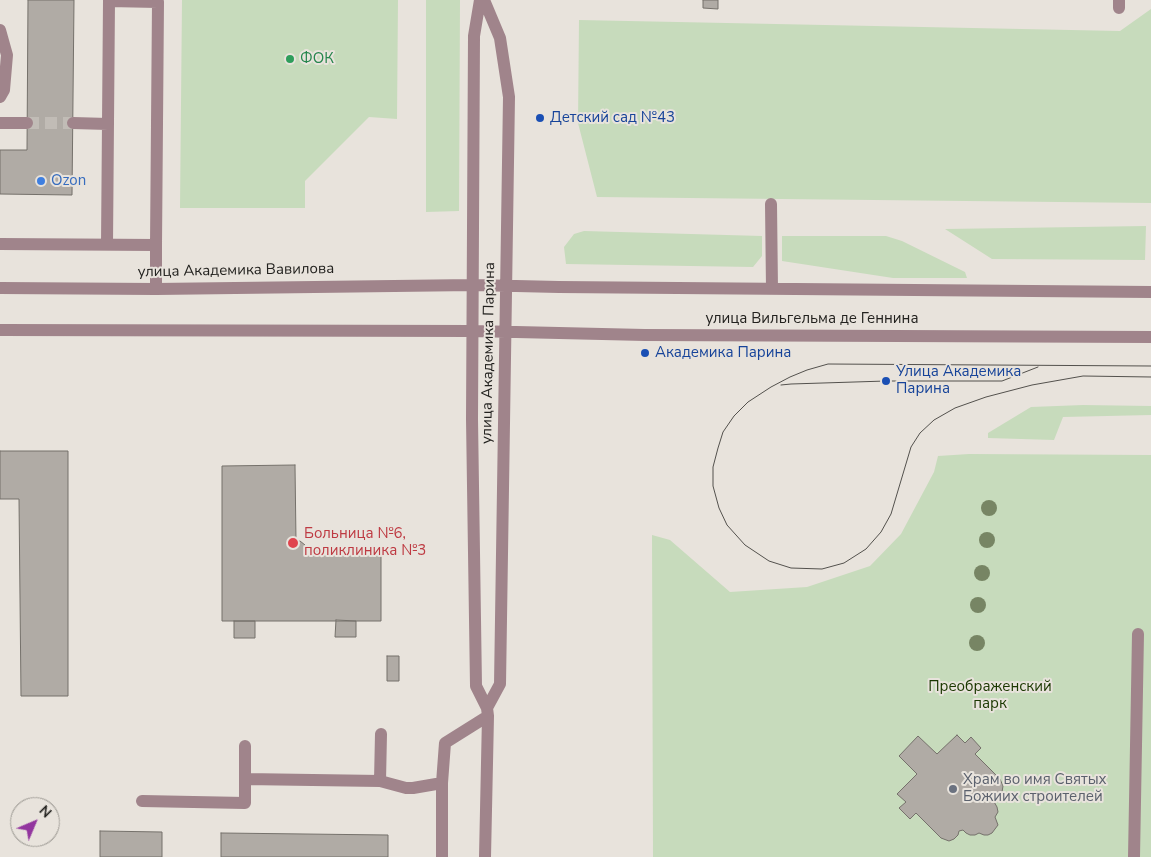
<!DOCTYPE html>
<html>
<head>
<meta charset="utf-8">
<style>
	body { margin:0 }
	#map { position:relative; width:1151px; height:857px; overflow:hidden; background:#e8e3dc; font-family:"Nunito Sans",sans-serif }
	canvas { display:block }
	.north { position:absolute; left:10px; top:797px; width:50px; height:50px; box-sizing:border-box; background:#e8e3dc; border:1px solid #999690; border-radius:50%; rotate:45deg; font-size:14px; font-weight:700; line-height:20px; text-align:center; color:#23221f }
	.north::after { content:''; display:block; margin:auto; width:18px; height:22px; background:#93369f; clip-path:polygon(50% 0,100% 100%,50% 72%,0 100%) }
</style>
</head>
<body>
<div id="map">
<canvas width="1151" height="857"></canvas>
<div class="north">N</div>
</div>
<script>
const c = document.querySelector('canvas').getContext('2d');
c.lineJoin = 'round';
function fill(path, color) { c.fillStyle = color; c.fill(path, 'evenodd'); }
const shape = rows => new Path2D(rows.map(r => 'M' + r).join(''));
function stroke(path, color, width, dash) { c.strokeStyle = color; c.lineWidth = width; c.lineCap = dash ? 'butt' : 'round'; c.setLineDash(dash || []); c.stroke(path); }
function label(font, color, halo, rows, align = 'center') {
  c.font = font + ' "Nunito Sans",sans-serif'; c.lineWidth = 4; c.setLineDash([]); c.textBaseline = 'middle'; c.strokeStyle = halo; c.fillStyle = color; for (const [text, x, y, turn = 0] of rows) {
    c.save(); c.translate(x, y); c.rotate((+turn || 0) * Math.PI / 180); c.textAlign = isNaN(turn) ? turn : align; if (halo) c.strokeText(text, 0, 0); c.fillText(text, 0, 0); c.restore();
  }
}
fill(shape([
	[182,0,398,0,397,119,369,117,305,181,305,208,180,208],
	[426,0,460,0,459,211,426,212],
	[1151,9,1151,203,597,197,578,123,579,20,1120,31],
	[1146,226,1145,260,992,259,945,229],
	[584,231,762,236,762,256,753,267,566,264,564,247,574,234],
	[782,236,886,236,902,241,965,272,967,278,893,278,782,261],
	[1083,405,1151,406,1151,415,1063,417,1054,440,988,438,988,433,1031,407],
	[969,454,1151,455,1151,857,653,857,652,535,670,540,730,592,807,587,870,566,901,534,934,472,938,456]
]), '#c7dbbc');
const building = shape([
	[28,0,74,0,72,195,0,194,0,150,27,150,28,0],
	[703,0,718,0,718,9,703,8,703,0],
	[0,451,68,451,68,696,21,696,19,499,0,499,0,451],
	[295,465,296,541,300,541,305,545,306,551,381,551,381,621,222,621,222,466,295,465],
	[336,620,356,621,356,637,335,637,336,620],
	[234,621,255,621,255,638,234,638,234,621],
	[387,656,399,656,399,681,387,681,387,656],
	[957,735,965,743,971,737,981,748,975,754,1000,779,1003,786,1002,792,998,796,994,797,993,800,997,807,998,812,995,817,998,825,992,833,988,835,984,835,979,833,975,835,970,835,966,833,963,830,959,831,958,835,954,839,949,841,941,838,916,813,910,819,899,808,906,802,897,794,917,774,899,756,918,736,937,754,957,735],
	[100,831,162,832,162,857,100,857,100,831],
	[221,833,388,835,388,857,221,857,221,833]
]);
fill(building, '#b0aba5');
stroke(building, '#75716b', 1);
stroke(shape([
	[27,123,73,123]
]), '#c1bcb6', 12, [12, 6]);
stroke(shape([
	[480,0,474,36,472,419,476,686,487,708,488,716,485,857],
	[484,0,500,38,509,97,500,684,487,708],
	[1119,0,1119,8],
	[0,30,7,55,4,90,0,97],
	[0,123,27,123],
	[73,123,108,124],
	[771,204,772,289],
	[0,244,156,245,156,289],
	[107,244,109,1,158,2,156,245],
	[0,288,156,289,473,285,559,287,1151,292],
	[0,330,473,331,645,335,1151,337],
	[245,746,245,779],
	[380,781,406,788,413,788,442,783],
	[142,801,245,803,245,779,380,781,381,734],
	[442,857,442,783,445,743,488,716],
	[1134,857,1138,634]
]), '#a0848b', 12);
stroke(shape([
	[1151,366,828,364,807,370,790,377,771,387,748,402,734,416,723,432,718,448,713,467,713,486,719,508,727,525,745,545,769,561,791,568,822,569,844,563,866,549,881,532,891,514,911,447,920,433,934,420,955,408,986,397,1032,385,1083,376,1151,377],
	[781,385,791,384,886,381,1002,381,1038,367]
]), '#53514d', 1);
c.fillStyle = '#778564';
for (const [x, y] of [
	[989,508],
	[987,540],
	[982,573],
	[978,605],
	[977,643]
]) { c.beginPath(); c.arc(x, y, 8, 0, 2 * Math.PI); c.fill(); }
for (const [x, y, r, color] of [
	[290,59,5,"#2e9e5b"],
	[540,118,5,"#1a4fb4"],
	[41,181,5,"#3f7fe0"],
	[645,353,5,"#1a4fb4"],
	[886,381,5,"#1a4fb4"],
	[293,543,6,"#e0444e"],
	[953,789,5,"#6b7280"]
]) { const dot = new Path2D(); dot.arc(x, y, r, 0, 2 * Math.PI); c.fillStyle = color; c.fill(dot); stroke(dot, '#e8e3dc', 2); }
label('15px', '#27864d', '#e8e3dc', [
	["ФОК",300,59]
], 'left');
label('15px', '#164399', '#e8e3dc', [
	["Детский сад №43",550,118],
	["Академика Парина",655,353],
	["Улица Академика",896,372],
	["Парина",896,389]
], 'left');
label('15px', '#366cbe', '#e8e3dc', [
	["Ozon",51,181]
], 'left');
label('15px', '#23221f', '#e8e3dc', [
	["улица Академика Вавилова",236,271,-1],
	["улица Вильгельма де Геннина",812,319],
	["улица Академика Парина",489,353,-89]
]);
label('15px', '#be3a42', '#e8e3dc', [
	["Больница №6,",304,534],
	["поликлиника №3",304,551]
], 'left');
label('15px', '#1b3801', '#e8e3dc', [
	["Преображенский",990,687],
	["парк",990,704]
]);
label('15px', '#5b616d', '#e8e3dc', [
	["Храм во имя Святых",963,780],
	["Божиих строителей",963,797]
], 'left');
</script>
</body>
</html>
